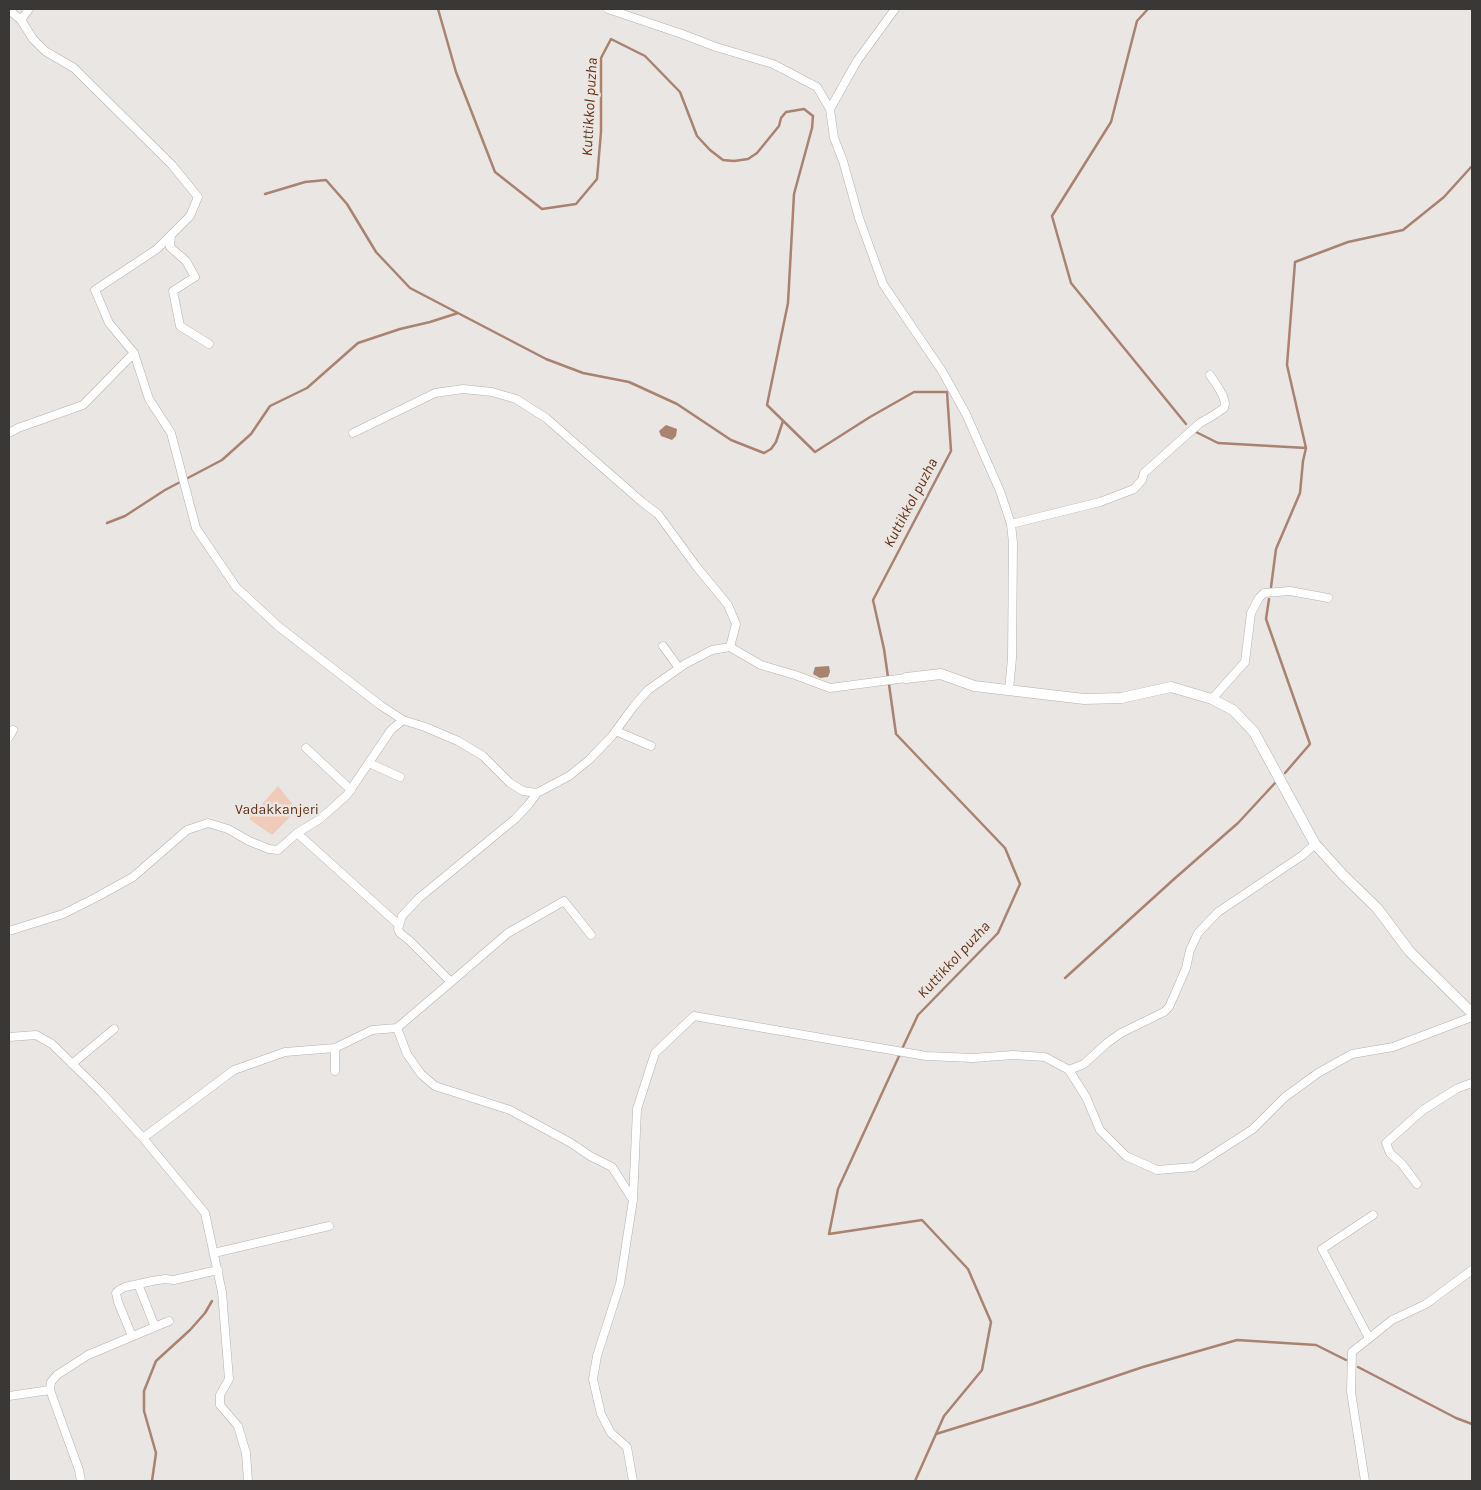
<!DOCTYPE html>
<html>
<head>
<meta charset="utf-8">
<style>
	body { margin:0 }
	#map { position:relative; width:1481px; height:1490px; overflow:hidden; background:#eae6e4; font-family:Karla,sans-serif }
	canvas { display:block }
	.frame { position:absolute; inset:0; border:10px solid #393837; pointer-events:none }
</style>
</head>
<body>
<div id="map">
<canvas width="1481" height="1490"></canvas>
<div class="frame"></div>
</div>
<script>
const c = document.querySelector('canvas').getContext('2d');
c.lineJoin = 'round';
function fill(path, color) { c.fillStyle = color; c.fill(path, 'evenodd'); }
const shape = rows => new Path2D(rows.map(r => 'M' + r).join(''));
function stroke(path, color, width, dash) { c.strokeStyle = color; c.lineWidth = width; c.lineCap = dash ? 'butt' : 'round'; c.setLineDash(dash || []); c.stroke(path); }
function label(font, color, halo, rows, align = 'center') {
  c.font = font + ' Karla,sans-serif'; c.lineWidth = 5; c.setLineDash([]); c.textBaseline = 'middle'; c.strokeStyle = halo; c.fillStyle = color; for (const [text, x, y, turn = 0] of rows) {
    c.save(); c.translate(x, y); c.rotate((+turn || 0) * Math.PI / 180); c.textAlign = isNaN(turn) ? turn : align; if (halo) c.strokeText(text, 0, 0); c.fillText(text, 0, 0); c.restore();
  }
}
fill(shape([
	[278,786,297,810,272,835,249,819]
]), '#f0cbba');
fill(shape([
	[666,425,677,429,676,436,672,440,661,436,659,431],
	[829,666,830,672,828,677,820,678,813,674,815,667]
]), '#a98270');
stroke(shape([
	[438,9,456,72,495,172,542,209,576,204,597,179,601,132,601,58,611,39,645,56,680,92,697,136,710,150,723,160,734,161,748,159,757,153,779,126,781,118,786,112,804,109,813,116,812,128,794,194,788,303,767,405,815,452,870,417,914,392,947,392,951,451,873,600,884,649,896,734,1005,848,1020,884,998,933,918,1015,902,1049],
	[1148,9,1137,21,1111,122,1052,216,1071,283,1186,424],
	[265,194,305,182,326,180,347,204,376,252,410,288,546,359,583,373,629,382,677,404,731,440,764,453,771,449,776,442,783,421],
	[1196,432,1218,443,1306,448,1303,461,1300,493,1276,549,1271,587],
	[1306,448,1287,365,1295,262,1348,242,1403,230,1444,197,1472,166],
	[107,523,125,516,165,490,222,460,251,434,270,406,307,388,358,343,400,329,430,322,458,313],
	[1269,599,1266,619,1310,744,1285,773],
	[1065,978,1173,880,1238,823,1275,783],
	[900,1054,838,1189,829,1234,922,1220,968,1269,991,1322,982,1370,944,1416,915,1481],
	[1358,1367,1456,1418,1472,1424],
	[936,1434,1033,1404,1143,1367,1237,1340,1316,1345,1346,1360],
	[152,1481,156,1453,144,1411,144,1391,156,1361,190,1330,205,1313,212,1301]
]), '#a98270', 2.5);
const minor = shape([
	[29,9,21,20,33,39,45,51,74,68,172,165,198,197,190,216,157,249,95,290,109,323,134,353,149,399,171,433,196,528,236,587,278,626,380,705,403,720],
	[608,9,682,34,716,47,773,64,817,87,830,109],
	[895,9,857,61,830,109,834,138,843,161,859,218,883,284,942,371,966,414,1000,491,1011,524,1013,543,1012,658,1009,690],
	[9,10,21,20],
	[171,235,170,247,186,261,195,277,173,291,180,326,209,344],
	[9,433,18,428,83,405,134,353],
	[353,433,435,393,463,389,492,392,516,399,546,418,642,502,658,514,696,566,728,605,736,624,730,647],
	[1011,524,1100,502,1134,489,1142,480,1144,473,1182,439,1200,423,1214,415,1224,408,1225,403,1223,396,1218,387,1210,375],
	[663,646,679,668],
	[1212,699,1245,662,1251,613,1259,598,1264,593,1290,591,1328,598],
	[616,731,651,746],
	[9,737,13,730],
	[306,748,351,790],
	[369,763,400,777],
	[537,793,529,804,515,819,419,898,402,916,398,929,400,933,410,941,451,982,397,1028,407,1054,421,1074,435,1086,510,1110,571,1143,590,1156,612,1167,633,1200,620,1284,597,1356,593,1379,601,1414,611,1433,627,1447,633,1481],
	[297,833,399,925],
	[9,931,63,914,95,898,133,877,187,830,208,823,228,829,249,841,269,849,278,850,297,833,320,819,347,795,391,730,403,720,425,727,458,741,483,756,510,783,523,791,537,793,569,776,589,760,612,736,634,706,648,690,685,664,712,650,730,647,761,665,795,675,830,688,906,678],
	[451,982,508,933,564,901,591,935],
	[9,1037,36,1035,52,1044,102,1093,143,1138,205,1213,222,1292,229,1379,220,1395,220,1405,238,1426,246,1453,248,1481],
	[72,1064,114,1029],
	[1069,1070,1084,1064,1107,1043,1121,1033,1164,1012,1169,1007,1177,989,1186,968,1190,950,1198,933,1218,912,1303,855,1315,844],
	[335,1071,335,1048],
	[143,1138,234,1070,285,1052,335,1048,372,1030,397,1028],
	[1417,1184,1402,1164,1390,1153,1386,1143,1423,1110,1458,1088,1472,1083],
	[633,1200,637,1109,655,1053,694,1016,926,1056,973,1058,1013,1055,1045,1057,1069,1070,1086,1097,1100,1130,1126,1156,1157,1170,1194,1167,1253,1129,1285,1097,1318,1073,1352,1054,1393,1047,1472,1017],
	[214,1253,329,1226],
	[138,1284,155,1327],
	[132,1336,118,1302,116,1293,119,1290,125,1287,152,1281,165,1279,174,1280,218,1270],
	[1369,1338,1322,1249,1373,1215],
	[50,1390,79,1470,81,1481],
	[9,1396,50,1390,51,1382,57,1375,88,1355,169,1321],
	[1365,1481,1351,1392,1352,1352,1392,1320,1426,1304,1472,1270]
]);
const tertiary = shape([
	[906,678,941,674,974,686,1084,699,1121,698,1171,687,1212,699,1233,710,1254,732,1315,844,1343,875,1377,908,1410,952,1472,1013]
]);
stroke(minor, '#b5b1af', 9);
stroke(tertiary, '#b5b1af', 11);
stroke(minor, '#fff', 8);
stroke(tertiary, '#fff', 10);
label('14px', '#643015', '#eae6e4', [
	["Vadakkanjeri",277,810]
]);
label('italic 15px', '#663216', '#eae6e4', [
	["Kuttikkol puzha",590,107,-87],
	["Kuttikkol puzha",911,503,-62],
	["Kuttikkol puzha",954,960,-47]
]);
</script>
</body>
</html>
